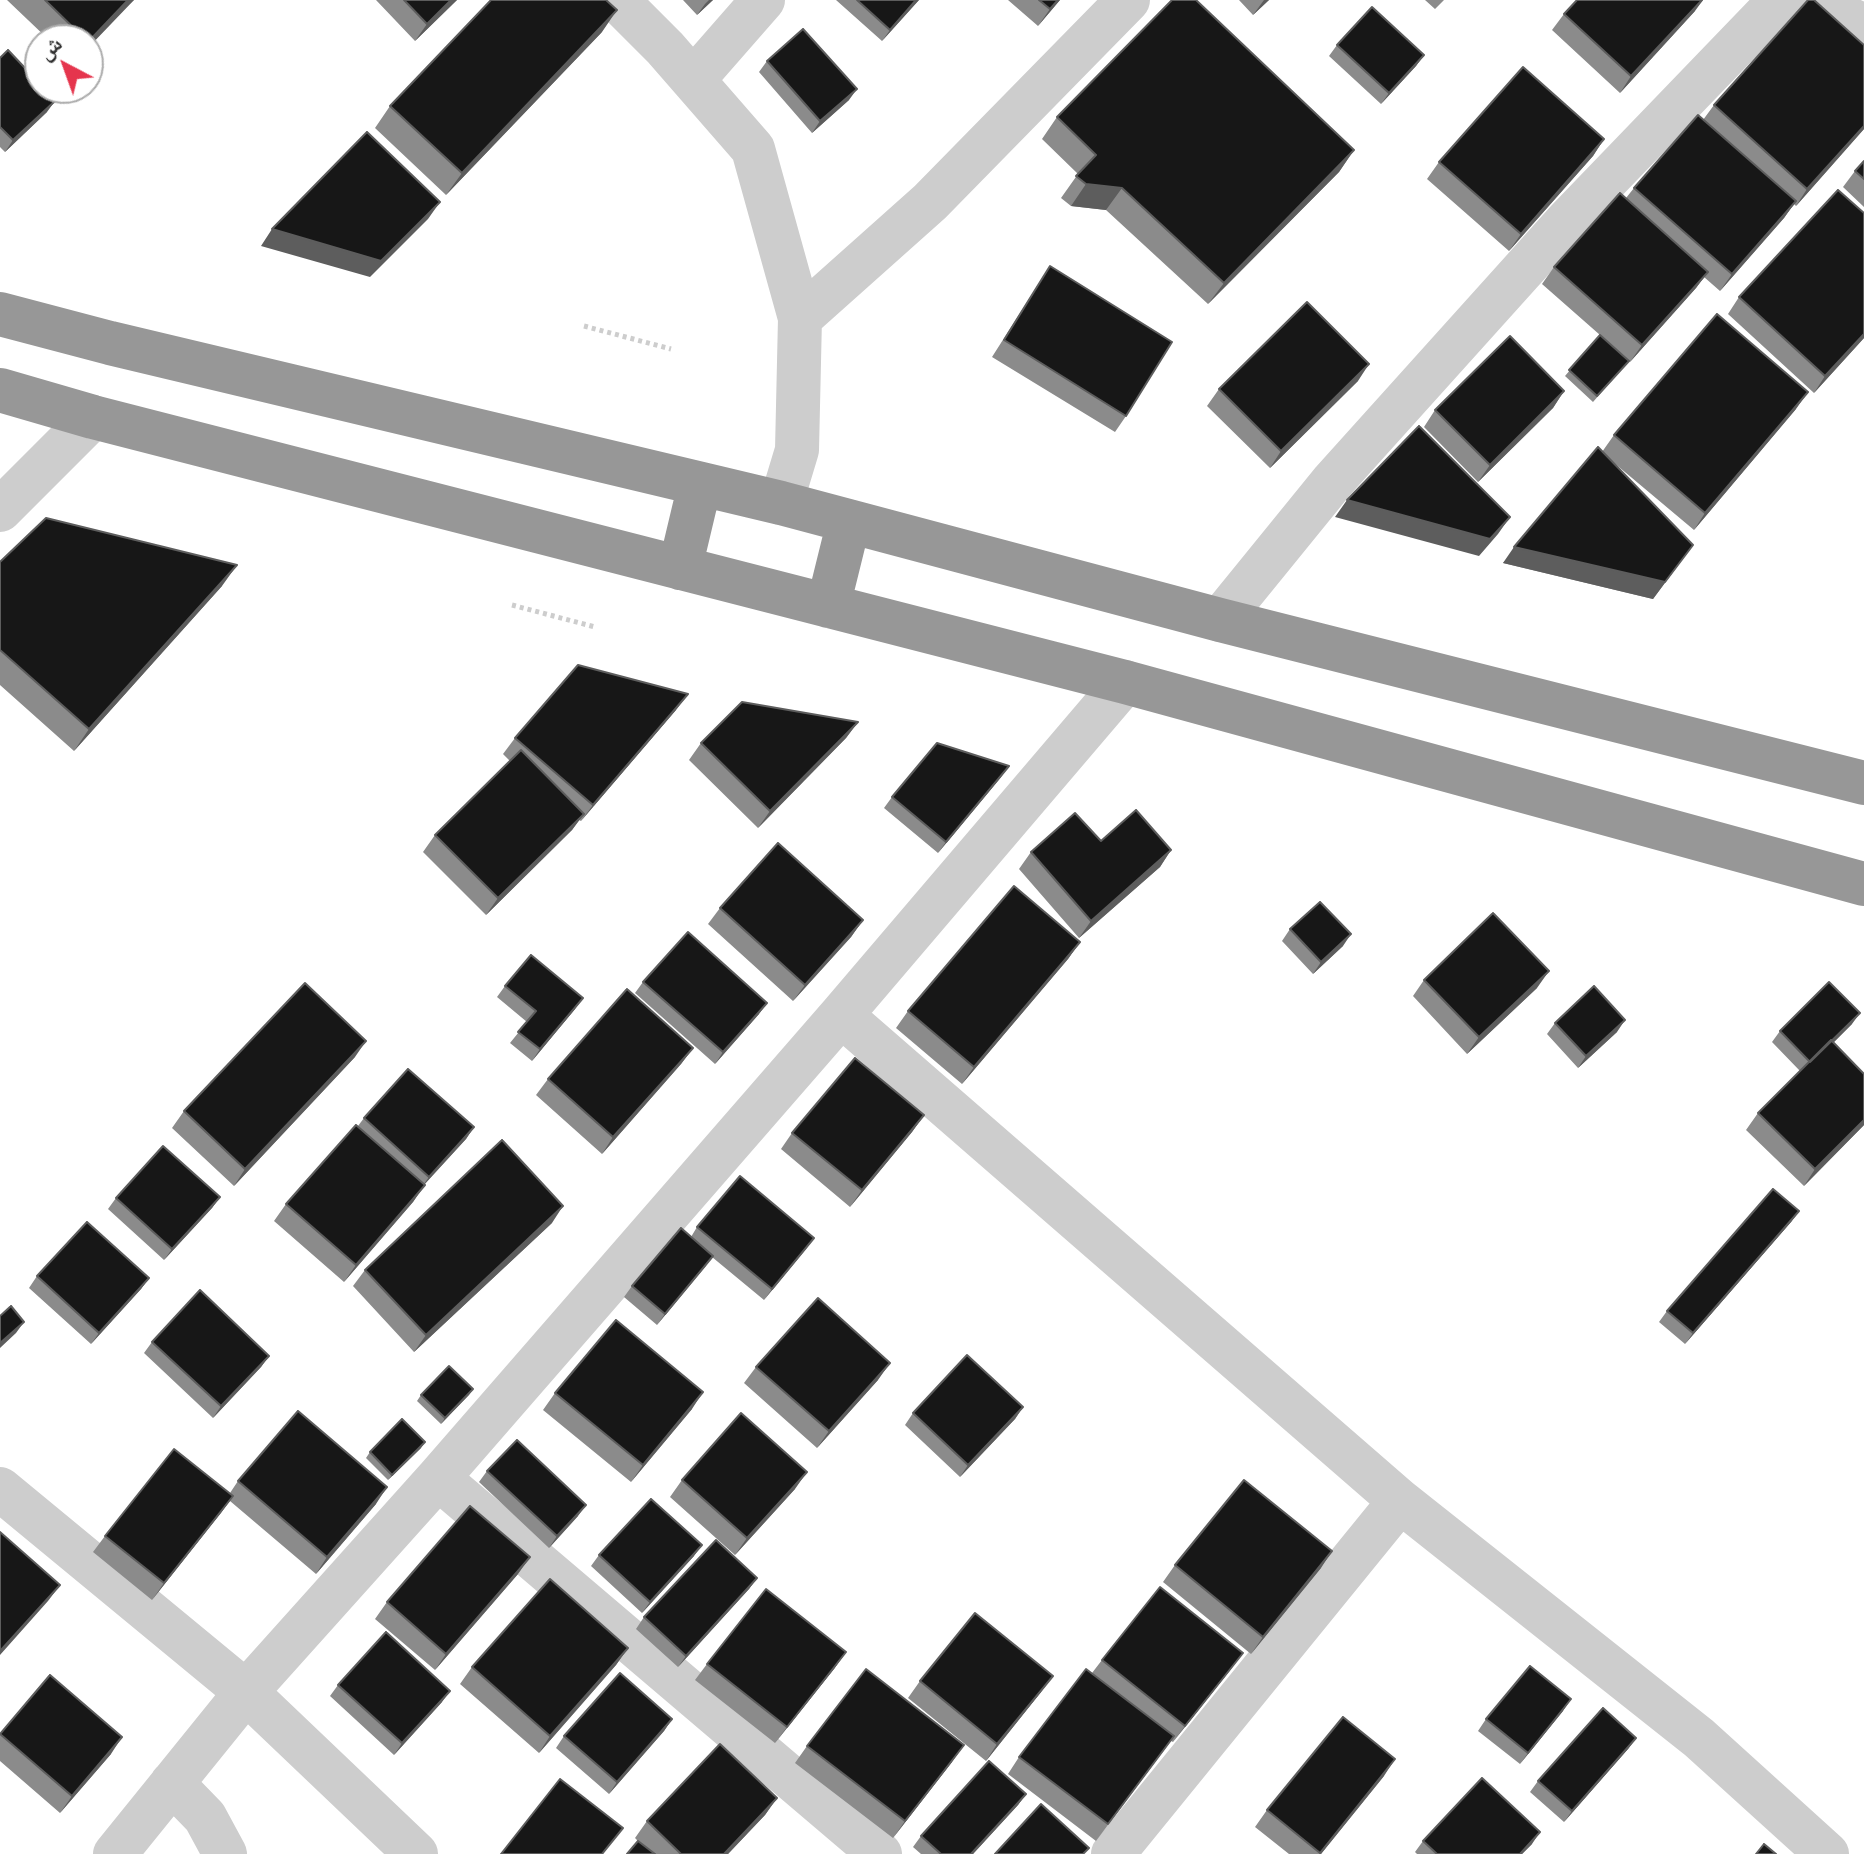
<!DOCTYPE html>
<html>
<head>
<meta charset="utf-8">
<style>
	body { margin:0 }
	#map { position:relative; width:1864px; height:1854px; overflow:hidden; background:#fff; font-family:Quicksand,"Noto Naskh Arabic",sans-serif }
	canvas { display:block }
	.north { position:absolute; left:24px; top:24px; width:80px; height:80px; box-sizing:border-box; background:#fff; border:2px solid #acacac; border-radius:50%; rotate:319deg; font-size:22px; font-weight:700; line-height:32px; text-align:center; color:#303030 }
	.north::after { content:''; display:block; margin:auto; width:28px; height:36px; background:#e5354d; clip-path:polygon(50% 0,100% 100%,50% 72%,0 100%) }
</style>
</head>
<body>
<div id="map">
<canvas width="1864" height="1854"></canvas>
<div class="north">ش</div>
</div>
<script>
const c = document.querySelector('canvas').getContext('2d');
c.lineJoin = 'round';
const shape = rows => new Path2D(rows.map(r => 'M' + r).join(''));
function stroke(path, color, width, dash) { c.strokeStyle = color; c.lineWidth = width; c.lineCap = dash ? 'butt' : 'round'; c.setLineDash(dash || []); c.stroke(path); }
function fill(path, color) { c.fillStyle = color; c.fill(path, 'evenodd'); }
stroke(shape([
	[584,326,671,349],
	[512,605,595,627]
]), '#cdcdcd', 5, [4, 4]);
stroke(shape([
	[617,0,665,48,753,149,800,318,797,450,781,503],
	[1810,0,1864,26],
	[693,80,763,0],
	[800,318,930,202,1128,0],
	[0,510,93,417],
	[1220,620,1333,481,1568,220,1780,0],
	[841,1015,1400,1501,1699,1738,1827,1854],
	[438,1478,880,1854],
	[0,1489,246,1692,416,1854],
	[172,1783,205,1817,225,1854],
	[115,1854,246,1692,438,1478,841,1015,1125,682],
	[1113,1854,1400,1501]
]), '#cdcdcd', 44);
stroke(shape([
	[0,314,110,343,781,503,1220,620,1864,783],
	[0,390,93,417,1125,682,1864,884],
	[680,568,700,484],
	[828,606,849,521]
]), '#979797', 44);
fill(shape([
	[7,0,134,0,88,40,49,40],
	[376,0,457,0,415,41],
	[683,0,713,0,697,15],
	[836,0,919,0,882,41],
	[1008,0,1060,0,1038,26],
	[1239,0,1269,0,1253,15],
	[1425,0,1444,0,1435,9],
	[1695,11,1620,93,1552,30,1564,14],
	[602,32,446,195,375,128,390,106],
	[1337,45,1424,55,1416,66,1381,104,1329,56],
	[1864,45,1864,129,1796,206,1794,204,1784,218,1720,291,1704,277,1696,288,1630,362,1629,361,1593,402,1565,376,1600,335,1542,284,1554,267,1626,198,1634,188,1703,120,1714,105],
	[0,58,47,112,5,152,0,147],
	[767,61,849,100,812,133,759,72],
	[1057,117,1354,150,1339,172,1208,304,1106,210,1071,206,1061,198,1078,174,1042,139],
	[1604,139,1593,156,1509,251,1427,179,1439,162],
	[1864,161,1864,207,1843,187,1855,171],
	[1864,213,1864,338,1814,393,1728,314,1739,297],
	[1050,266,1126,416,1115,432,992,357],
	[1358,381,1270,468,1207,406,1219,389],
	[1564,391,1553,408,1478,482,1424,427,1435,410],
	[1796,409,1694,530,1607,457,1693,545,1653,599,1503,563,1602,452,1614,435],
	[0,562,222,586,74,751,0,685],
	[676,710,581,821,579,820,572,830,486,915,423,852,435,835,510,761,503,754,515,738],
	[858,722,846,738,758,828,689,760,701,743],
	[1001,777,938,853,884,808,892,797],
	[1101,841,1171,850,1160,867,1079,938,1019,869,1031,852],
	[720,908,863,920,851,937,793,1001,708,924],
	[1290,929,1343,946,1313,974,1282,941],
	[1080,942,1068,959,962,1084,896,1028,908,1011],
	[1424,980,1537,988,1467,1054,1413,996],
	[643,982,759,1014,715,1064,635,993],
	[505,986,575,1009,532,1061,510,1043,527,1022,497,997],
	[1555,1023,1617,1032,1578,1068,1547,1034],
	[1852,1024,1833,1043,1864,1125,1804,1186,1746,1130,1758,1113,1800,1071,1772,1042,1780,1031],
	[693,1048,681,1064,602,1154,536,1095,548,1079],
	[355,1057,234,1186,172,1128,184,1111],
	[924,1115,912,1132,850,1207,781,1149,792,1133],
	[364,1118,474,1127,466,1139,424,1185,413,1202,344,1282,274,1221,286,1204,358,1126],
	[220,1197,212,1208,164,1260,108,1209,116,1198],
	[1799,1211,1791,1222,1685,1344,1659,1322,1667,1311],
	[552,1223,414,1352,353,1286,365,1270],
	[697,1227,814,1238,764,1300,712,1257,657,1325,624,1297,632,1286,691,1237],
	[37,1276,149,1278,141,1289,91,1344,29,1288],
	[152,1342,269,1356,261,1367,213,1418,144,1353],
	[756,1367,878,1380,817,1448,744,1383],
	[473,1389,441,1424,417,1401,421,1395],
	[555,1393,692,1409,631,1482,543,1410],
	[1023,1407,1015,1419,960,1477,905,1425,913,1413],
	[421,1448,388,1480,366,1458,370,1452],
	[487,1471,578,1516,549,1548,479,1482],
	[682,1480,795,1489,735,1555,670,1497],
	[238,1481,376,1504,316,1574,230,1501,152,1600,93,1552,105,1536,230,1493],
	[599,1555,694,1556,642,1613,591,1566],
	[1175,1565,1321,1568,1251,1654,1163,1582],
	[518,1574,435,1670,375,1619,387,1602],
	[757,1578,749,1589,678,1667,636,1629,644,1617],
	[628,1648,616,1665,539,1753,460,1684,472,1667],
	[846,1652,834,1669,775,1743,695,1680,707,1664],
	[1102,1660,1231,1669,1173,1742,1171,1741,1096,1841,1008,1774,1019,1757,1092,1673],
	[920,1681,1041,1692,986,1761,908,1698],
	[338,1685,442,1702,394,1755,330,1696],
	[1563,1711,1520,1764,1478,1731,1486,1719],
	[672,1719,664,1731,609,1794,556,1748,564,1736],
	[0,1734,111,1754,60,1813,0,1761],
	[1636,1738,1628,1749,1564,1822,1530,1792,1538,1781],
	[807,1746,952,1762,893,1838,795,1763],
	[1384,1776,1321,1854,1289,1854,1255,1827,1267,1810],
	[1026,1794,1018,1805,973,1854,921,1854,913,1847,921,1836],
	[777,1798,765,1815,728,1854,627,1854,638,1841,635,1838,647,1821],
	[1423,1841,1532,1844,1522,1854,1417,1854,1415,1852]
]), '#8b8b8b');
fill(shape([
	[128,0,134,0,88,48,88,42],
	[451,0,457,0,415,41,427,24],
	[709,0,713,0,697,15,705,4],
	[916,0,919,0,882,41,890,30],
	[1058,0,1060,0,1038,26,1050,9],
	[1264,0,1269,0,1253,15],
	[1702,0,1703,0,1695,11,1620,93,1631,76],
	[617,10,602,32,446,195,462,173],
	[1424,55,1416,66,1381,104,1389,93],
	[857,89,849,100,812,133,820,121],
	[55,101,47,112,5,152,13,140],
	[1864,126,1864,129,1796,206,1807,189],
	[1604,139,1593,156,1509,251,1521,234],
	[1354,150,1339,172,1208,304,1224,283],
	[1086,184,1122,188,1106,210,1071,206],
	[1796,201,1784,218,1720,291,1732,274],
	[440,202,428,219,370,277,261,246,272,229],
	[1708,272,1696,288,1630,362,1642,345],
	[1864,334,1864,338,1814,393,1825,376],
	[1369,364,1358,381,1270,468,1281,451],
	[1564,391,1553,408,1478,482,1490,465],
	[1808,392,1796,409,1694,530,1705,513],
	[1347,500,1510,517,1498,534,1479,556,1335,517],
	[1693,545,1653,599,1503,563,1514,547],
	[237,565,222,586,74,751,89,729],
	[688,694,676,710,581,821,593,805],
	[858,722,846,738,758,828,770,811],
	[1009,766,1001,777,938,853,946,842],
	[584,814,572,830,486,915,498,898],
	[1171,850,1160,867,1079,938,1091,921],
	[863,920,851,937,793,1001,805,985],
	[1351,934,1343,946,1313,974,1321,962],
	[1080,942,1068,959,962,1084,974,1067],
	[1549,971,1537,988,1467,1054,1479,1037],
	[583,998,575,1009,532,1061,540,1049],
	[767,1003,759,1014,715,1064,723,1052],
	[1860,1013,1852,1024,1802,1074,1810,1062],
	[1625,1020,1617,1032,1578,1068,1586,1056],
	[366,1041,355,1057,234,1186,245,1169],
	[693,1048,681,1064,602,1154,613,1137],
	[924,1115,912,1132,850,1207,862,1190],
	[1864,1120,1864,1125,1804,1186,1815,1169],
	[474,1127,466,1139,421,1188,429,1177],
	[425,1185,413,1202,344,1282,356,1265],
	[220,1197,212,1208,164,1260,172,1249],
	[563,1206,552,1223,414,1352,426,1335],
	[1799,1211,1791,1222,1685,1344,1693,1333],
	[814,1238,806,1249,764,1300,772,1289],
	[713,1256,705,1267,657,1325,665,1314],
	[149,1278,141,1289,91,1344,99,1333],
	[24,1322,16,1333,0,1348,0,1343],
	[269,1356,261,1367,213,1418,221,1406],
	[890,1363,878,1380,817,1448,829,1431],
	[473,1389,469,1395,441,1424,445,1418],
	[703,1392,692,1409,631,1482,643,1465],
	[1023,1407,1015,1419,960,1477,968,1465],
	[425,1442,421,1448,388,1480,392,1475],
	[807,1472,795,1489,735,1555,747,1538],
	[387,1487,376,1504,316,1574,327,1557],
	[233,1496,221,1513,152,1600,164,1583],
	[586,1505,578,1516,549,1548,557,1536],
	[702,1545,694,1556,642,1613,650,1602],
	[1332,1551,1321,1568,1251,1654,1263,1637],
	[530,1557,518,1574,435,1670,446,1654],
	[757,1578,749,1589,678,1667,686,1656],
	[60,1585,48,1601,0,1655,0,1651],
	[628,1648,616,1665,539,1753,550,1736],
	[846,1652,834,1669,775,1743,787,1727],
	[1243,1653,1231,1669,1173,1742,1185,1726],
	[1053,1676,1041,1692,986,1761,997,1744],
	[450,1691,442,1702,394,1755,402,1743],
	[1571,1699,1563,1711,1520,1764,1528,1753],
	[672,1719,664,1731,609,1794,617,1782],
	[122,1737,111,1754,60,1813,72,1796],
	[1636,1738,1628,1749,1564,1822,1572,1811],
	[964,1745,952,1762,893,1838,905,1821],
	[1395,1759,1384,1776,1321,1854,1319,1854],
	[1026,1794,1018,1805,973,1854,971,1854],
	[777,1798,765,1815,728,1854,724,1854],
	[1540,1832,1532,1844,1522,1854,1520,1854]
]), '#5d5d5d');
const building = shape([
	[45,0,128,0,88,42,88,40,86,40,45,0],
	[404,0,451,0,427,24,404,0],
	[491,0,606,0,617,10,462,173,390,106,491,0],
	[857,0,916,0,890,30,857,0],
	[1039,0,1058,0,1050,9,1039,0],
	[1172,0,1196,0,1354,150,1224,283,1122,188,1086,184,1076,176,1096,155,1057,117,1172,0],
	[1577,0,1702,0,1631,76,1564,14,1577,0],
	[1808,0,1814,0,1864,45,1864,126,1807,189,1714,105,1808,0],
	[1372,7,1424,55,1389,93,1337,45,1372,7],
	[803,29,857,89,820,121,767,61,803,29],
	[8,50,40,84,40,88,44,88,55,101,13,140,0,127,0,58,8,50],
	[1523,67,1604,139,1521,234,1439,162,1523,67],
	[1698,115,1796,201,1732,274,1634,188,1698,115],
	[367,132,440,202,381,261,272,229,367,132],
	[1864,161,1864,179,1855,171,1864,161],
	[1838,190,1864,213,1864,334,1825,376,1739,297,1838,190],
	[1620,193,1708,272,1642,345,1554,267,1620,193],
	[1050,266,1172,342,1126,416,1004,340,1050,266],
	[1307,302,1369,364,1281,451,1219,389,1307,302],
	[1717,314,1808,392,1705,513,1614,435,1717,314],
	[1600,335,1629,361,1597,396,1569,370,1600,335],
	[1510,336,1564,391,1490,465,1435,410,1510,336],
	[1419,426,1510,517,1490,539,1347,500,1419,426],
	[1598,447,1693,545,1665,582,1514,547,1598,447],
	[46,518,237,565,89,729,0,650,0,562,46,518],
	[578,665,688,694,593,805,515,738,578,665],
	[742,702,858,722,770,811,701,743,742,702],
	[937,743,1009,766,946,842,892,797,937,743],
	[521,750,584,814,498,898,435,835,521,750],
	[1136,810,1171,850,1091,921,1031,852,1075,813,1101,841,1136,810],
	[778,843,863,920,805,985,720,908,778,843],
	[1014,886,1080,942,974,1067,908,1011,1014,886],
	[1320,902,1351,934,1321,962,1290,929,1320,902],
	[1493,913,1549,971,1479,1037,1424,980,1493,913],
	[688,932,767,1003,723,1052,643,982,688,932],
	[531,955,583,998,540,1049,518,1032,536,1011,505,986,531,955],
	[1829,982,1860,1013,1810,1062,1780,1031,1829,982],
	[305,983,366,1041,245,1169,184,1111,305,983],
	[1594,986,1625,1020,1586,1056,1555,1023,1594,986],
	[627,989,693,1048,613,1137,548,1079,627,989],
	[1831,1040,1864,1074,1864,1120,1815,1169,1758,1113,1831,1040],
	[855,1058,924,1115,862,1190,792,1133,855,1058],
	[408,1069,474,1127,429,1177,364,1118,408,1069],
	[356,1125,425,1185,356,1265,286,1204,356,1125],
	[502,1140,563,1206,426,1335,365,1270,502,1140],
	[163,1146,220,1197,172,1249,116,1198,163,1146],
	[740,1176,814,1238,772,1289,697,1227,740,1176],
	[1773,1189,1799,1211,1693,1333,1667,1311,1773,1189],
	[87,1222,149,1278,99,1333,37,1276,87,1222],
	[681,1228,713,1256,665,1314,632,1286,681,1228],
	[200,1290,269,1356,221,1406,152,1342,200,1290],
	[818,1298,890,1363,829,1431,756,1367,818,1298],
	[11,1306,24,1322,0,1343,0,1316,11,1306],
	[616,1320,703,1392,643,1465,555,1393,616,1320],
	[967,1355,1023,1407,968,1465,913,1413,967,1355],
	[449,1366,473,1389,445,1418,421,1395,449,1366],
	[298,1411,387,1487,327,1557,238,1481,298,1411],
	[741,1413,807,1472,747,1538,682,1480,741,1413],
	[402,1419,425,1442,392,1475,370,1452,402,1419],
	[517,1440,586,1505,557,1536,487,1471,517,1440],
	[174,1449,233,1496,164,1583,105,1536,174,1449],
	[1244,1480,1332,1551,1263,1637,1175,1565,1244,1480],
	[651,1499,702,1545,650,1602,599,1555,651,1499],
	[470,1506,530,1557,446,1654,387,1602,470,1506],
	[0,1532,60,1585,0,1651,0,1532],
	[716,1540,757,1578,686,1656,644,1617,716,1540],
	[550,1579,628,1648,550,1736,472,1667,550,1579],
	[1160,1587,1243,1653,1185,1726,1102,1660,1160,1587],
	[766,1589,846,1652,787,1727,707,1664,766,1589],
	[975,1613,1053,1676,997,1744,920,1681,975,1613],
	[386,1632,450,1691,402,1743,338,1685,386,1632],
	[1530,1666,1571,1699,1528,1753,1486,1719,1530,1666],
	[866,1669,964,1745,905,1821,807,1746,866,1669],
	[1086,1669,1174,1736,1108,1824,1019,1757,1086,1669],
	[620,1673,672,1719,617,1782,564,1736,620,1673],
	[50,1675,122,1737,72,1796,0,1734,50,1675],
	[1603,1708,1636,1738,1572,1811,1538,1781,1603,1708],
	[1343,1717,1395,1759,1320,1853,1267,1810,1343,1717],
	[720,1744,777,1798,724,1854,681,1854,647,1821,720,1744],
	[989,1761,1026,1794,971,1854,941,1854,921,1836,989,1761],
	[1482,1778,1540,1832,1520,1854,1437,1854,1423,1841,1482,1778],
	[560,1779,623,1828,602,1854,501,1854,560,1779],
	[1041,1804,1089,1848,1083,1854,995,1854,1041,1804],
	[638,1841,655,1854,627,1854,638,1841],
	[1764,1844,1776,1854,1756,1854,1764,1844]
]);
fill(building, '#171717');
stroke(building, '#5d5d5d', 2);
</script>
</body>
</html>
